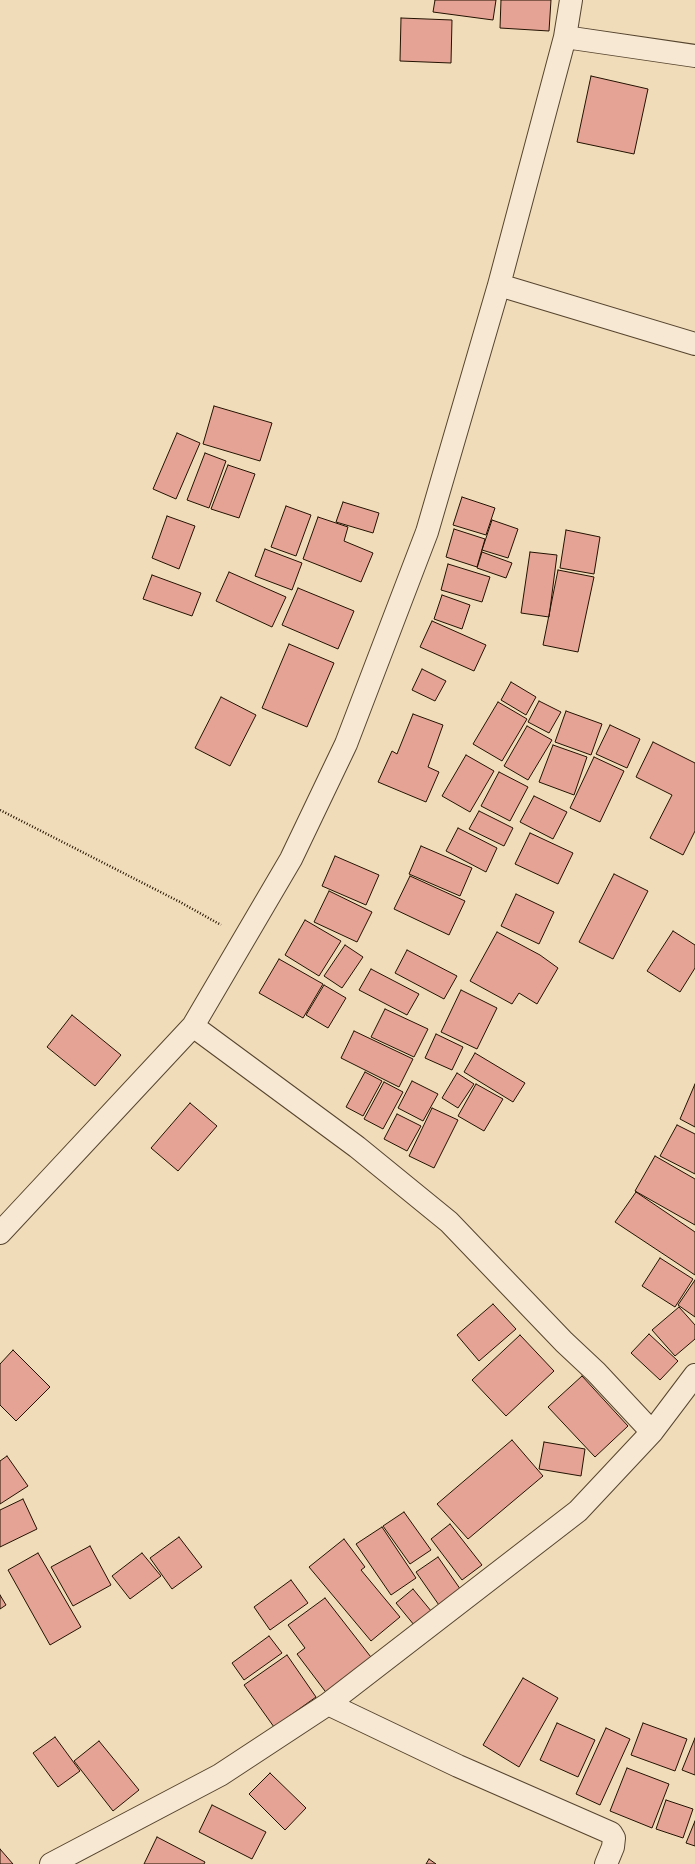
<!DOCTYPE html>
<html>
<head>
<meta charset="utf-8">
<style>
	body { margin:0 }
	canvas { display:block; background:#f1dcb9 }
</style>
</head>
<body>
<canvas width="695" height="1864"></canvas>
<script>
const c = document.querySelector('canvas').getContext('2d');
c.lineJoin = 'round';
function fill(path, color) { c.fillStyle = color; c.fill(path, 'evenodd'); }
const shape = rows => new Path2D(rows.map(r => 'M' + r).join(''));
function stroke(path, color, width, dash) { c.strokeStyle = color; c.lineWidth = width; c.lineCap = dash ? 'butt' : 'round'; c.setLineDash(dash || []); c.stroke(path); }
const building = shape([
	[435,0,496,0,493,20,433,12,435,0],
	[501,0,551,0,549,31,500,28,501,0],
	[401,18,452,20,451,63,400,61,401,18],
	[591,76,648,89,634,154,577,142,591,76],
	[214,406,272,423,260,461,203,444,214,406],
	[177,433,200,443,176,499,153,489,177,433],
	[205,453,226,461,209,508,187,500,205,453],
	[228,465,255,474,239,518,211,509,228,465],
	[462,497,495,508,486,535,453,525,462,497],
	[343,502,379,513,373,533,336,522,343,502],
	[286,506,311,515,296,556,271,547,286,506],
	[167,516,195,526,179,569,152,558,167,516],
	[318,517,348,527,344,541,373,553,361,582,303,559,318,517],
	[492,520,518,529,508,558,482,550,492,520],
	[454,529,485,539,477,567,446,557,454,529],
	[566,530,600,537,594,574,560,568,566,530],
	[265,549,302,563,292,590,255,576,265,549],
	[482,552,512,563,506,578,477,568,482,552],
	[530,552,557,555,549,617,521,613,530,552],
	[448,564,490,577,482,602,441,590,448,564],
	[558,570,594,577,578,652,543,645,558,570],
	[229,572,286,597,272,627,216,601,229,572],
	[152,575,201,593,192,616,143,599,152,575],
	[298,588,354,611,338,649,282,625,298,588],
	[442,595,470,605,462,629,434,619,442,595],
	[432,621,486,645,474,671,420,647,432,621],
	[289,644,334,663,307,727,262,708,289,644],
	[422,669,446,681,435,701,412,690,422,669],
	[511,682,536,697,526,715,501,700,511,682],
	[221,697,256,715,230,766,195,748,221,697],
	[539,701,561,712,549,733,528,722,539,701],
	[498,702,527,719,502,761,473,744,498,702],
	[566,711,602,724,591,755,555,742,566,711],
	[413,714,443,725,428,767,439,772,426,802,378,782,392,751,397,754,413,714],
	[610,725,640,739,627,768,596,754,610,725],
	[527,726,552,740,528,780,504,766,527,726],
	[653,742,695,763,695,831,683,855,650,838,672,795,636,777,653,742],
	[553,745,587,757,574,795,539,782,553,745],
	[466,755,494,771,470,812,442,796,466,755],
	[594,757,624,771,600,822,570,808,594,757],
	[499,772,528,787,510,821,481,806,499,772],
	[534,796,567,812,553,839,520,822,534,796],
	[479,811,513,828,504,846,469,829,479,811],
	[458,828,497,848,486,872,446,851,458,828],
	[530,833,573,853,558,884,515,864,530,833],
	[421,846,472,868,460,896,409,874,421,846],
	[335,856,379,875,366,905,322,886,335,856],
	[614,874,648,891,613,959,579,942,614,874],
	[410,876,465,901,449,935,394,909,410,876],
	[329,891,372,912,357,942,314,922,329,891],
	[516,894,554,912,539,944,501,926,516,894],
	[305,920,341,941,319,976,285,955,305,920],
	[673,931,695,945,695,968,680,992,647,971,673,931],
	[497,932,540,955,558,968,537,1004,519,993,512,1004,470,981,497,932],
	[345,945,363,957,342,988,324,976,345,945],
	[407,950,457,976,444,999,395,973,407,950],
	[279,959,323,984,303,1018,259,993,279,959],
	[371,969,419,994,407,1015,359,990,371,969],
	[324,985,346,998,328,1028,306,1015,324,985],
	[461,990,497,1008,477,1049,441,1032,461,990],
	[385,1009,428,1029,414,1057,371,1037,385,1009],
	[72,1015,121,1055,95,1086,47,1047,72,1015],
	[354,1031,413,1059,399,1087,341,1058,354,1031],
	[436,1034,463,1047,452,1070,425,1058,436,1034],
	[475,1053,525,1083,513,1102,464,1072,475,1053],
	[365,1072,382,1081,363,1116,346,1107,365,1072],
	[457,1073,474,1084,458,1108,442,1098,457,1073],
	[412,1081,438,1094,423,1121,398,1108,412,1081],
	[384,1082,403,1092,383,1129,364,1119,384,1082],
	[476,1084,503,1099,484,1131,458,1116,476,1084],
	[695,1084,695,1127,680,1119,695,1084],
	[190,1103,217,1126,178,1171,151,1148,190,1103],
	[432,1108,458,1120,434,1168,409,1156,432,1108],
	[397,1114,421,1126,407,1151,384,1139,397,1114],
	[677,1125,695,1134,695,1174,660,1156,677,1125],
	[655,1156,695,1179,695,1225,635,1191,655,1156],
	[636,1192,695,1232,695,1275,615,1222,636,1192],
	[660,1258,693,1279,675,1307,642,1286,660,1258],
	[695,1280,695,1317,678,1305,695,1280],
	[493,1304,516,1329,479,1361,457,1335,493,1304],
	[679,1307,695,1325,695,1339,675,1356,652,1330,679,1307],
	[649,1334,678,1361,660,1380,631,1353,649,1334],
	[520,1335,554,1371,506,1416,472,1380,520,1335],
	[13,1350,50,1387,16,1421,0,1405,0,1364,13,1350],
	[582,1376,628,1426,595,1457,548,1407,582,1376],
	[512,1440,543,1476,468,1539,437,1504,512,1440],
	[544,1442,585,1449,581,1476,539,1469,544,1442],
	[7,1456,28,1486,0,1504,0,1461,7,1456],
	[23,1499,37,1529,0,1547,0,1510,23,1499],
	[404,1512,431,1550,410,1564,383,1526,404,1512],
	[450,1524,482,1565,462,1580,431,1539,450,1524],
	[382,1527,416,1578,391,1595,356,1544,382,1527],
	[179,1537,202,1567,172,1589,150,1558,179,1537],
	[344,1539,365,1567,361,1570,400,1617,371,1641,309,1567,344,1539],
	[90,1546,111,1585,73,1606,51,1567,90,1546],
	[38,1553,81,1627,50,1645,8,1570,38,1553],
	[142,1553,161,1576,130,1599,112,1576,142,1553],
	[438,1557,463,1593,441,1608,416,1572,438,1557],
	[291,1580,308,1603,270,1630,254,1607,291,1580],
	[413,1589,436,1617,419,1631,396,1603,413,1589],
	[0,1595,6,1605,0,1609,0,1595],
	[325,1598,374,1661,328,1695,297,1654,305,1648,288,1625,325,1598],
	[269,1636,282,1653,244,1680,232,1663,269,1636],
	[287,1655,316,1697,274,1727,244,1685,287,1655],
	[523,1678,558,1698,519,1767,483,1745,523,1678],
	[557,1723,595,1740,578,1777,540,1760,557,1723],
	[643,1723,687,1739,675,1771,631,1755,643,1723],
	[606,1728,630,1739,600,1805,576,1794,606,1728],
	[55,1737,80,1771,58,1787,33,1753,55,1737],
	[695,1738,695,1775,682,1770,695,1738],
	[99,1741,139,1790,113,1811,74,1761,99,1741],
	[627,1768,669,1784,652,1828,610,1811,627,1768],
	[270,1773,306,1808,285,1830,249,1794,270,1773],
	[666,1800,693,1809,683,1838,656,1829,666,1800],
	[212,1805,266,1832,252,1859,199,1832,212,1805],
	[695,1821,695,1846,686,1843,695,1821],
	[157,1837,205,1862,204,1864,144,1864,157,1837],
	[0,1849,13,1864,0,1864,0,1849],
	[429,1859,436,1864,426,1864,429,1859]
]);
fill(building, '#e4a394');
stroke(building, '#231201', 1);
const minor = shape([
	[565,37,695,56],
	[499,285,695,344],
	[193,1026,357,1147,449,1222,564,1342,596,1372,652,1432],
	[0,1233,193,1026,291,859,346,744,427,532,499,285,565,37,571,0],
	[328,1704,458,1766,611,1833,614,1838,613,1847,606,1864],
	[51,1864,220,1775,328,1704,578,1511,652,1432,695,1375]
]);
stroke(minor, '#56442f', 24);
stroke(shape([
	[0,810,180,902,221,925]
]), '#231201', 2.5, [1, 2]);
stroke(minor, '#f6e8d2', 22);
</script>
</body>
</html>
